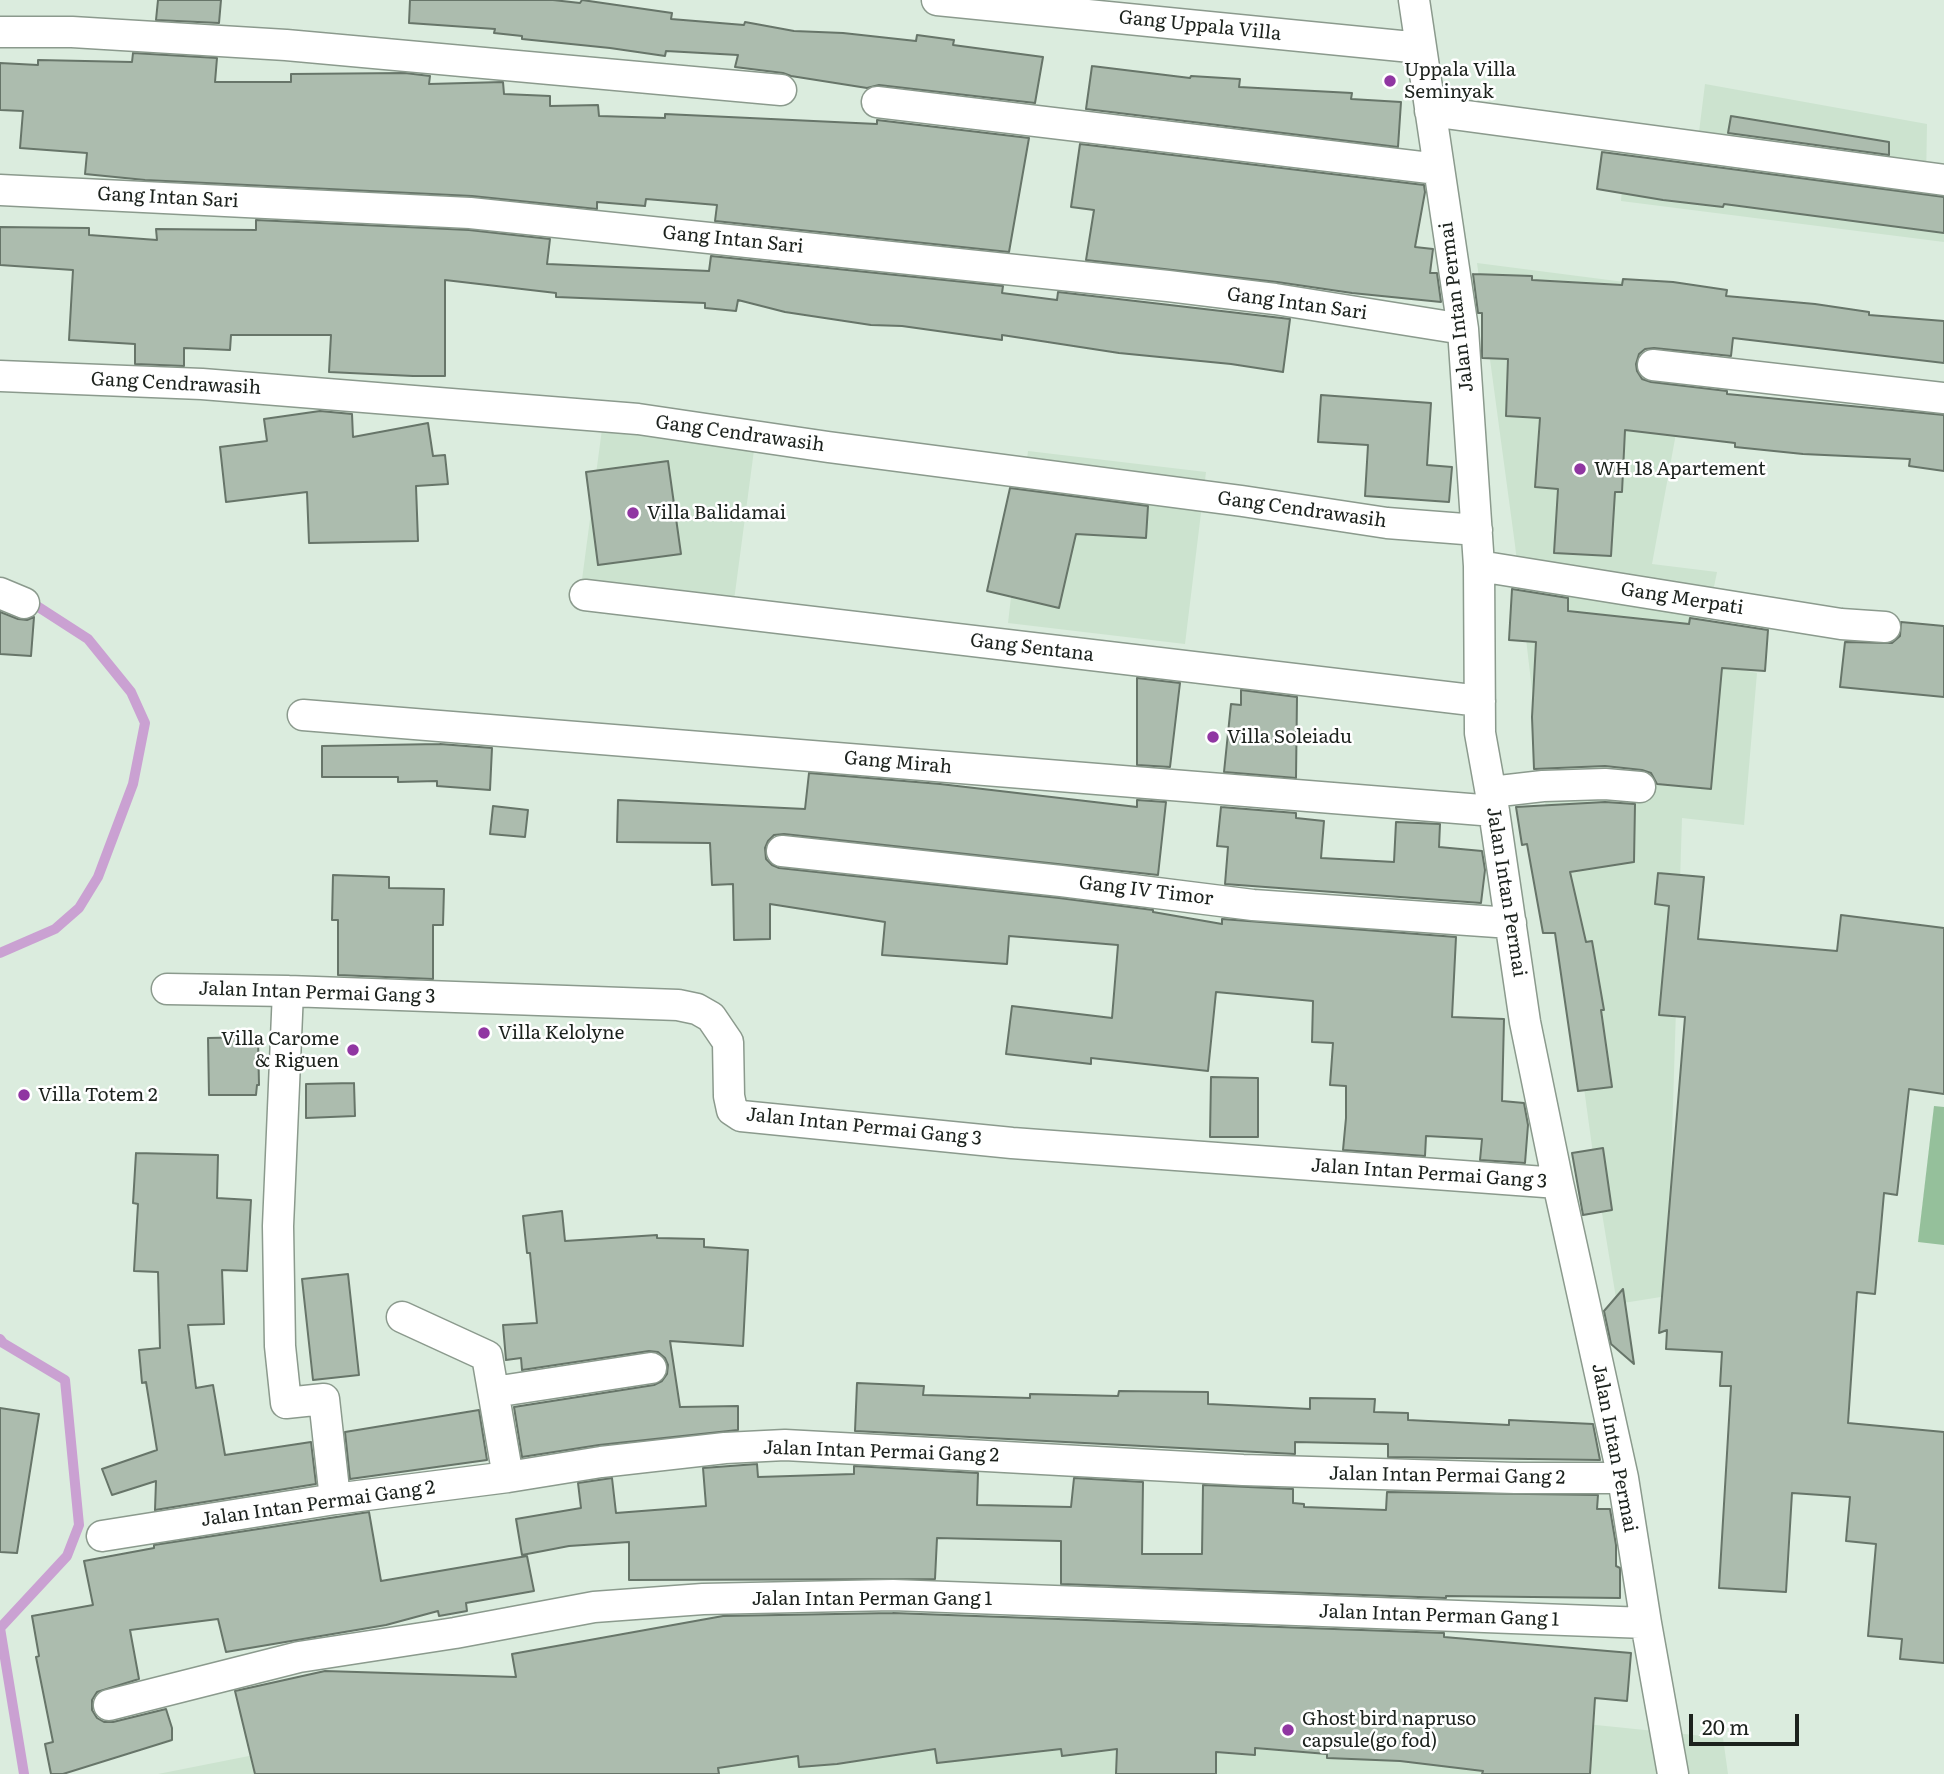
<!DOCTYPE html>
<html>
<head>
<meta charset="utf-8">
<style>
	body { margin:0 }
	#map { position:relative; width:1944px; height:1774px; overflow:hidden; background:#dbecde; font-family:Literata,serif }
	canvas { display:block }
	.scale { position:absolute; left:1689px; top:1714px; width:110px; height:32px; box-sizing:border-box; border:4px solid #1c221d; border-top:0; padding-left:9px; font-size:21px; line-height:24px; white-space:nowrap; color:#1c221d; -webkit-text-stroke:5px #fff; paint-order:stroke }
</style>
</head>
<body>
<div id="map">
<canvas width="1944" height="1774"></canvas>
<div class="scale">20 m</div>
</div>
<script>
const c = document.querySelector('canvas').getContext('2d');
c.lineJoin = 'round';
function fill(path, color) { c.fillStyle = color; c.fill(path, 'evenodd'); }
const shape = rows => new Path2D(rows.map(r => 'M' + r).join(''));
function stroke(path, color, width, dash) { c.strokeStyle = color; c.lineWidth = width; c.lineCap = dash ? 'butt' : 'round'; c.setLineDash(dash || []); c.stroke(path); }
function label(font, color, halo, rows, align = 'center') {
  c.font = font + ' Literata,serif'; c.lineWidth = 5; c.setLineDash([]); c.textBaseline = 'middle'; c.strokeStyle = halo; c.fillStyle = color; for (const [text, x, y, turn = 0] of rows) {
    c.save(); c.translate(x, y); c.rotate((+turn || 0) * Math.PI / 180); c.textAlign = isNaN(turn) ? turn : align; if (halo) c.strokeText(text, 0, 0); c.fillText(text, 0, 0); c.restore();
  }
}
fill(shape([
	[1705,84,1927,124,1926,183,1944,186,1944,242,1621,201,1625,149,1696,156],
	[1477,263,1702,292,1652,564,1717,572,1699,661,1757,673,1744,825,1682,818,1667,1296,1617,1304,1597,1183,1547,818,1515,545],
	[604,414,756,435,733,608,581,587],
	[1028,451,1206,472,1185,644,1008,623],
	[542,1698,1469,1712,1723,1738,1728,1774,158,1774]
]), '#cce3cf');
fill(shape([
	[1934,1106,1944,1107,1944,1245,1918,1242]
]), '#95c09b');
stroke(shape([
	[0,953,55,929,79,908,98,877,133,784,145,723,131,692,88,639,26,599],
	[0,1339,3,1343,65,1380,79,1525,67,1556,0,1628,24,1774]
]), '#caa1d2', 10);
const building = shape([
	[158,0,221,0,219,23,156,20,158,0],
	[410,0,553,0,580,3,582,0,672,13,671,19,744,25,745,22,794,31,843,33,916,41,917,35,954,40,953,45,1043,57,1035,103,879,85,867,88,791,76,783,73,735,67,738,55,666,51,665,56,610,48,522,39,522,36,494,33,495,29,409,23,410,0],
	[133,53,217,58,215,82,291,82,291,74,405,73,430,76,429,84,503,82,504,94,550,96,550,106,598,105,599,116,665,118,665,114,877,124,877,120,1029,138,1009,252,715,221,717,205,646,199,645,206,597,202,597,209,472,196,145,180,85,174,87,153,20,148,23,111,0,110,0,63,38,65,38,60,132,62,133,53],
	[1092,66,1190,78,1191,76,1240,79,1239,87,1352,93,1351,99,1401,102,1398,147,1086,109,1092,66],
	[1731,116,1889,142,1889,155,1728,133,1731,116],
	[1080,144,1424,185,1425,192,1415,247,1433,249,1430,273,1437,273,1441,302,1352,293,1277,282,1086,260,1094,210,1071,207,1080,144],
	[1602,152,1944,197,1944,233,1724,204,1723,207,1663,200,1597,189,1602,152],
	[256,220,469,230,550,239,547,264,709,271,711,256,1003,286,1002,293,1057,300,1058,292,1290,319,1283,372,1231,364,1119,353,1002,335,1002,340,902,326,871,325,785,312,738,300,736,311,705,308,705,303,556,297,556,293,445,280,445,376,413,376,329,372,331,335,231,335,230,350,184,348,184,366,135,364,135,344,69,340,73,270,0,265,0,227,89,228,89,235,157,240,156,229,256,230,256,220],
	[1473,274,1532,276,1532,280,1622,285,1623,279,1673,282,1727,290,1726,296,1815,304,1869,312,1869,315,1944,321,1944,363,1733,338,1731,356,1654,348,1645,349,1639,354,1636,364,1637,371,1642,379,1651,382,1727,391,1727,394,1944,415,1944,471,1909,466,1910,459,1803,454,1735,447,1735,443,1625,430,1622,492,1615,492,1611,556,1554,553,1558,489,1535,487,1540,418,1506,416,1508,359,1482,358,1482,313,1478,313,1473,274],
	[1321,395,1431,403,1427,465,1452,467,1449,502,1365,496,1368,445,1318,442,1321,395],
	[320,411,352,414,353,437,428,423,433,456,445,455,448,484,416,486,418,541,309,543,307,492,226,502,220,447,267,441,264,419,320,411],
	[668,461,681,554,598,565,586,472,668,461],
	[1010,488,1148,506,1146,538,1076,534,1059,608,987,591,1010,488],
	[1512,589,1568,598,1568,611,1689,624,1690,618,1768,630,1765,671,1722,668,1711,789,1657,784,1651,773,1642,770,1605,766,1534,769,1532,717,1536,642,1509,640,1512,589],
	[0,612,18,619,27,620,34,617,31,656,0,654,0,612],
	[1901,622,1944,626,1944,697,1840,687,1845,642,1892,643,1900,636,1901,622],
	[1137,678,1180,683,1170,767,1137,765,1137,678],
	[1241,690,1297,697,1296,778,1224,772,1231,704,1241,705,1241,690],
	[440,744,492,748,490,790,437,786,437,781,398,782,398,777,322,777,322,746,440,744],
	[809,773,940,784,1137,807,1137,800,1166,802,1158,875,784,834,774,835,768,841,765,848,766,859,772,865,779,868,1059,898,1153,910,1153,912,1222,924,1222,919,1456,937,1452,1017,1504,1019,1502,1101,1524,1103,1528,1125,1525,1163,1480,1160,1482,1139,1426,1136,1425,1156,1343,1150,1346,1118,1346,1086,1330,1085,1333,1043,1312,1042,1313,1001,1216,992,1208,1071,1091,1058,1091,1064,1006,1054,1012,1006,1112,1018,1118,945,1009,936,1007,964,882,955,885,922,770,904,770,939,734,940,733,884,712,885,710,843,617,842,618,800,805,809,809,773],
	[1605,802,1635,804,1634,862,1570,872,1586,942,1592,941,1604,1010,1601,1010,1612,1087,1578,1091,1555,933,1543,933,1527,844,1522,845,1516,807,1605,802],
	[493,806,528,810,525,837,490,834,493,806],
	[1221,807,1296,813,1296,818,1324,821,1321,858,1394,862,1396,822,1440,824,1439,847,1482,851,1485,870,1481,903,1225,884,1228,847,1217,846,1221,807],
	[1658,873,1704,877,1698,939,1837,951,1841,915,1944,928,1944,1094,1909,1089,1897,1195,1884,1193,1875,1294,1857,1292,1848,1423,1944,1432,1944,1663,1900,1659,1902,1639,1868,1636,1876,1544,1846,1541,1850,1497,1792,1493,1786,1592,1719,1588,1731,1386,1720,1386,1722,1352,1666,1349,1667,1330,1659,1333,1685,1017,1659,1015,1669,906,1655,904,1658,873],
	[333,875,389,877,389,888,444,889,443,925,433,925,433,979,338,975,338,920,332,920,333,875],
	[258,1037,259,1085,257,1085,256,1095,209,1095,208,1038,258,1037],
	[1211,1077,1258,1078,1258,1137,1210,1137,1211,1077],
	[354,1083,355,1116,306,1118,306,1084,354,1083],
	[1603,1148,1612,1210,1583,1215,1572,1153,1603,1148],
	[136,1153,218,1155,217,1198,251,1200,247,1271,222,1270,224,1324,188,1325,196,1388,213,1385,225,1455,311,1442,316,1484,155,1510,156,1481,112,1495,102,1469,157,1450,146,1382,142,1383,139,1350,160,1348,158,1272,134,1271,138,1204,133,1203,136,1153],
	[562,1211,565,1241,657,1235,657,1238,704,1239,704,1247,748,1250,743,1346,670,1341,680,1407,738,1406,738,1430,599,1445,522,1457,514,1407,654,1385,662,1381,667,1374,668,1365,665,1358,658,1352,649,1351,522,1370,521,1358,506,1360,503,1325,537,1323,530,1253,527,1253,523,1216,562,1211],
	[348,1274,359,1375,313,1380,302,1279,348,1274],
	[1623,1289,1634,1364,1611,1344,1604,1311,1623,1289],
	[857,1383,924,1386,923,1395,1030,1398,1030,1394,1118,1396,1119,1391,1208,1392,1208,1404,1310,1409,1310,1398,1375,1399,1374,1412,1408,1413,1408,1420,1509,1425,1509,1420,1593,1424,1600,1460,1388,1457,1388,1444,1295,1442,1295,1454,855,1431,857,1383],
	[0,1408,39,1414,17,1553,0,1552,0,1408],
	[479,1410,487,1460,350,1479,345,1432,479,1410],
	[757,1464,758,1477,854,1474,854,1466,978,1473,977,1505,1071,1507,1074,1478,1143,1482,1142,1554,1202,1554,1203,1485,1293,1489,1293,1503,1304,1504,1304,1507,1386,1510,1387,1492,1598,1495,1597,1509,1610,1509,1616,1545,1616,1566,1620,1568,1620,1598,1446,1596,1446,1598,1061,1584,1061,1541,937,1538,935,1579,629,1580,629,1542,569,1546,522,1555,516,1519,581,1508,578,1483,612,1478,616,1513,706,1506,703,1468,757,1464],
	[369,1512,381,1581,527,1556,534,1591,466,1603,467,1611,439,1616,438,1611,386,1625,226,1652,218,1619,130,1630,139,1679,97,1692,92,1700,92,1710,97,1718,104,1722,113,1722,166,1709,172,1728,172,1740,63,1774,51,1774,45,1744,53,1742,36,1657,39,1656,32,1616,93,1605,84,1561,154,1548,154,1545,369,1512],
	[893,1613,1444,1633,1444,1637,1631,1653,1627,1701,1595,1698,1590,1774,1482,1774,1483,1771,1400,1761,1327,1758,1327,1754,1255,1748,1255,1755,1216,1752,1216,1774,1116,1774,1117,1749,1062,1756,1061,1749,937,1763,935,1749,837,1764,799,1767,798,1756,718,1768,719,1774,255,1774,235,1691,325,1671,516,1677,512,1654,723,1616,893,1613]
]);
fill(building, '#acbcae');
stroke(building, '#677569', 2);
const street = shape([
	[937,0,1421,48],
	[1414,0,1463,329,1479,566,1480,733,1494,811,1525,1022,1558,1183,1623,1478,1646,1623,1673,1774],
	[0,32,72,32,286,45,781,90],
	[877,102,1438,169],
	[1430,111,1944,180],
	[0,190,470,213,1168,286,1275,299,1463,329],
	[1653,365,1944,398],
	[0,376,202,384,638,419,828,447,1242,501,1387,523,1477,530],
	[1479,566,1841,624,1885,627],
	[0,593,24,603],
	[585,595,1480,701],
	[303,715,1494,811],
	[1491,792,1543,786,1605,784,1640,787],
	[782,851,1061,881,1253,905,1511,923],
	[167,989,288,991,678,1005,697,1009,711,1017,728,1042,729,1096,732,1110,741,1116,1012,1143,1558,1183],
	[288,991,278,1226,280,1346,286,1403,324,1399,335,1499],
	[402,1317,487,1356,508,1477],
	[494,1392,651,1368],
	[102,1536,335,1499,508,1477,601,1462,725,1448,785,1445,1243,1470,1515,1478,1623,1478],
	[109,1705,299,1657,455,1633,594,1607,703,1599,893,1595,1646,1623]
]);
stroke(street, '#8b9a8d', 33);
stroke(street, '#fff', 30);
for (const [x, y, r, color] of [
	[1390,81,7,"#9036a2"],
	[1580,469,7,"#9036a2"],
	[633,513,7,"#9036a2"],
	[1213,737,7,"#9036a2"],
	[484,1033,7,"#9036a2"],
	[353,1050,7,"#9036a2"],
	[24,1095,7,"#9036a2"],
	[1288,1730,7,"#9036a2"]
]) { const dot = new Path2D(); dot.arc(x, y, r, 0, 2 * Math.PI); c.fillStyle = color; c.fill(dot); stroke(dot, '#fff', 2.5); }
label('19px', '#1c221d', '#fff', [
	["Gang Uppala Villa",1200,26,6],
	["Gang Intan Sari",168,198,3],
	["Gang Intan Sari",733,240,6],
	["Gang Intan Sari",1297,304,8],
	["Jalan Intan Permai",1457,307,-97],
	["Gang Cendrawasih",176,384,3],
	["Gang Cendrawasih",740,434,8],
	["Gang Cendrawasih",1302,510,8],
	["Gang Merpati",1682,599,9],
	["Gang Sentana",1032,648,7],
	["Gang Mirah",898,763,5],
	["Gang IV Timor",1146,891,7],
	["Jalan Intan Permai",1506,892,81],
	["Jalan Intan Permai Gang 3",317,993,2],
	["Jalan Intan Permai Gang 3",864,1127,6],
	["Jalan Intan Permai Gang 3",1429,1174,4],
	["Jalan Intan Permai",1614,1448,79],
	["Jalan Intan Permai Gang 2",881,1452,2],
	["Jalan Intan Permai Gang 2",1447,1476,1],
	["Jalan Intan Permai Gang 2",318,1504,-8],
	["Jalan Intan Perman Gang 1",872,1599],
	["Jalan Intan Perman Gang 1",1439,1616,2]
]);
label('19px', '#1c221d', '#fff', [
	["Uppala Villa",1404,70],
	["Seminyak",1404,92],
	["WH 18 Apartement",1594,469],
	["Villa Balidamai",647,513],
	["Villa Soleiadu",1227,737],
	["Villa Kelolyne",498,1033],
	["Villa Carome",339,1039,"right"],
	["& Riguen",339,1061,"right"],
	["Villa Totem 2",38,1095],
	["Ghost bird napruso",1302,1719],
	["capsule(go fod)",1302,1741]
], 'left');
</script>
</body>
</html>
